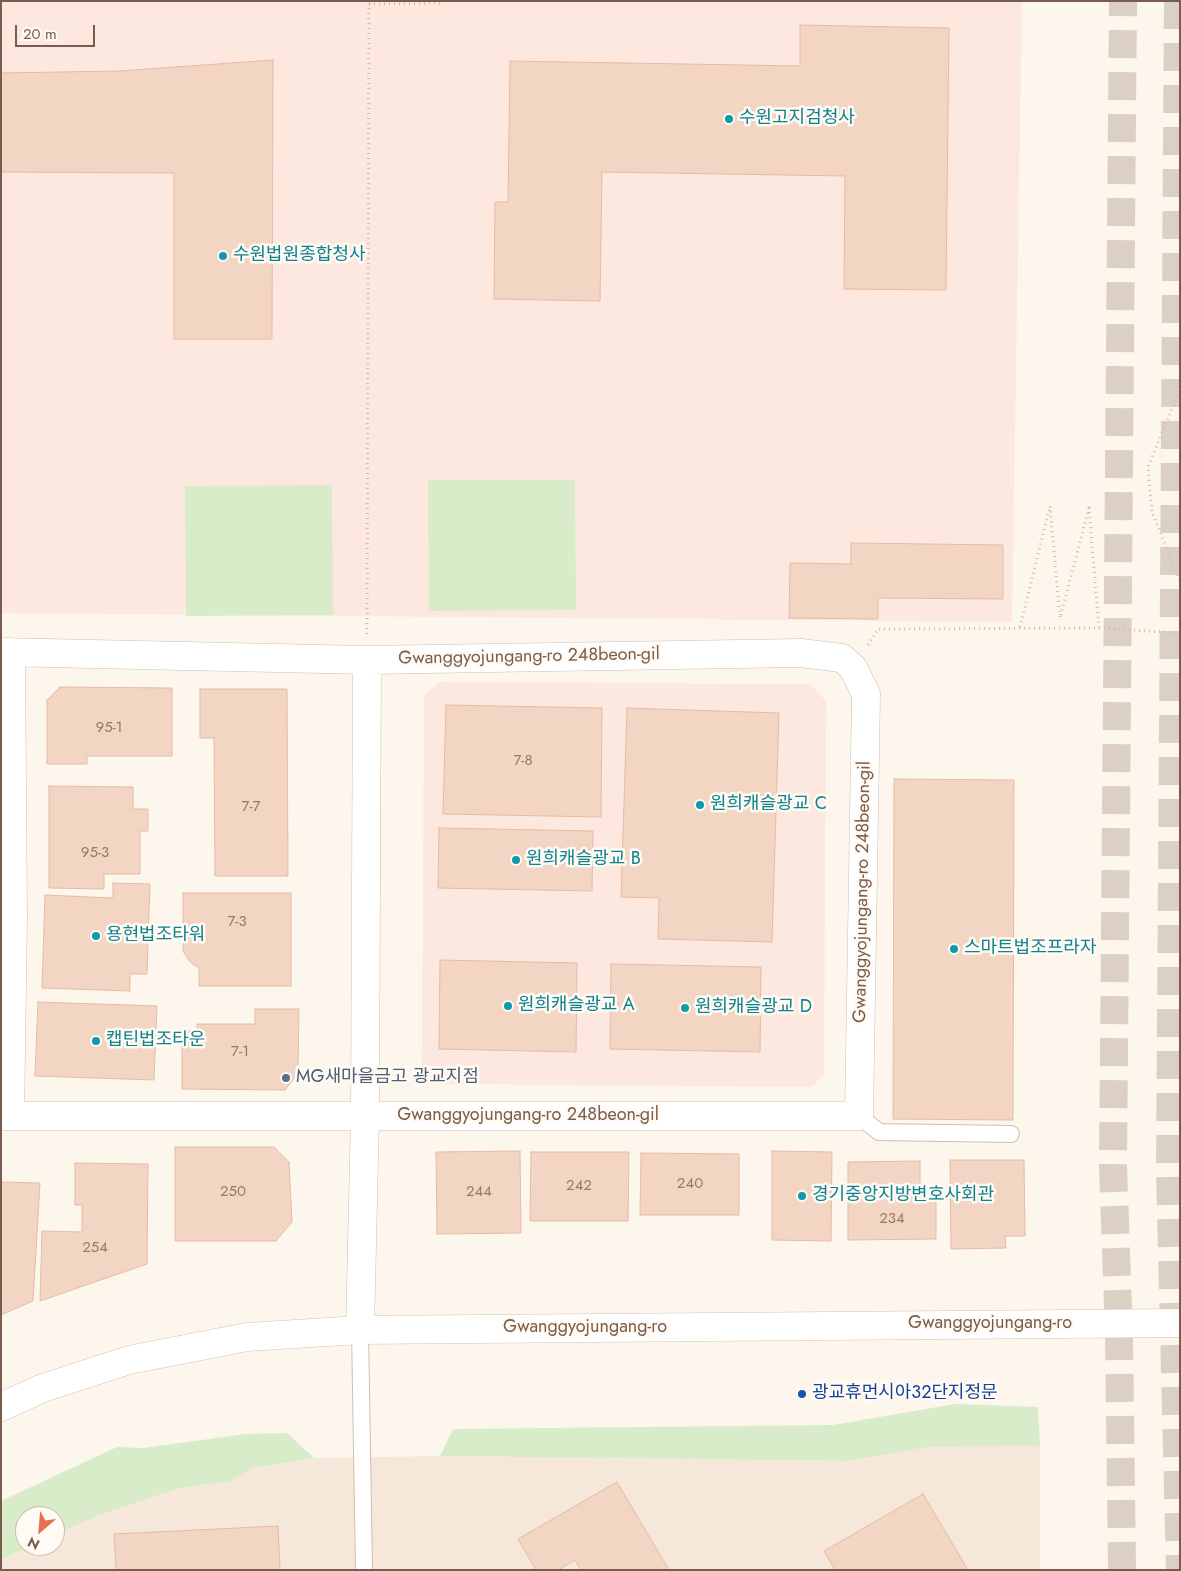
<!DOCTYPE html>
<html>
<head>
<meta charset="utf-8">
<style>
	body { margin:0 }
	#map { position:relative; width:1181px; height:1571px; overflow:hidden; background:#fdf6ec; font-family:Jost,sans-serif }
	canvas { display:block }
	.frame { position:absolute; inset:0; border:2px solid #7a5c4d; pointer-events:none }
	.north { position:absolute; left:15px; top:1506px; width:50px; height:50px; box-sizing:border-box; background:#fffaf3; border:1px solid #cabbb1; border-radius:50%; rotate:207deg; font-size:14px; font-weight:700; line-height:20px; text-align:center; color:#7a5c4d }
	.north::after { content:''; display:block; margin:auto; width:18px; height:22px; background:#e76f51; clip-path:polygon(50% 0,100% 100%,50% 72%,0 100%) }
	.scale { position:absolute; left:15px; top:25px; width:80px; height:22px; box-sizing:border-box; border:2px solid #7a5c4d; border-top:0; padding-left:6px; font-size:15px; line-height:18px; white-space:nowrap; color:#7a5c4d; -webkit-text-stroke:4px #fffaf3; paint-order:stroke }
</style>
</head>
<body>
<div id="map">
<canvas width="1181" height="1571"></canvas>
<div class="frame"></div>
<div class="north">N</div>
<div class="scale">20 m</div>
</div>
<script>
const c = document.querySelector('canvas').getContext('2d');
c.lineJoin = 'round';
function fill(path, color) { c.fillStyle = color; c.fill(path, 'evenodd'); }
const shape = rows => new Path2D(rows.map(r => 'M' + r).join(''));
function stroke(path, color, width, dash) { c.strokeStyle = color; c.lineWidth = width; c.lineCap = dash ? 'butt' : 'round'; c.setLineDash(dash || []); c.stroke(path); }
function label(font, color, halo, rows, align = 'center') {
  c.font = font + ' Jost,"Noto Sans KR",sans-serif'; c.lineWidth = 5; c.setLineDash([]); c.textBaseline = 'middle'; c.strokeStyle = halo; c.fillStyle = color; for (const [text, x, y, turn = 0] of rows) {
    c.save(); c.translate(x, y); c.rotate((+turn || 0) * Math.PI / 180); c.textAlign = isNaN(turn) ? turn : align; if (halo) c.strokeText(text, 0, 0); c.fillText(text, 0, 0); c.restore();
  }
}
fill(shape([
	[1040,1446,1040,1570,1,1570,1,1560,30,1546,55,1546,55,1535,97,1516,180,1488,230,1481,254,1468,314,1458,440,1456,848,1461,928,1447]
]), '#f5e8da');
fill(shape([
	[1,1,1022,1,1012,622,1,613],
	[439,682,810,684,826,701,824,1075,811,1087,436,1084,422,1070,424,696]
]), '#fde8e0');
fill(shape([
	[428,480,575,480,576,610,429,611],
	[332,485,333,615,186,616,185,486],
	[955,1404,1038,1407,1040,1446,928,1447,848,1461,440,1456,453,1429,833,1425],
	[287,1433,314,1458,254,1468,230,1481,180,1488,97,1516,55,1535,55,1516,25,1516,25,1546,30,1546,1,1560,1,1501,117,1447,143,1448,246,1434]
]), '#d8ecc9');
const building = shape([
	[800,25,949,28,946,290,844,289,845,176,602,172,600,301,494,299,495,202,508,202,510,61,800,66,800,25],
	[273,60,272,339,174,339,174,173,1,172,1,73,120,71,273,60],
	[851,543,1003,545,1003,599,878,598,878,619,789,618,790,563,851,564,851,543],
	[60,687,172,688,172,756,87,756,87,764,47,764,47,700,60,687],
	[200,689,287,689,288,876,215,876,214,738,200,738,200,689],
	[446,705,602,708,601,817,443,814,446,705],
	[627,708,779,713,772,942,658,939,659,898,621,897,627,708],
	[894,779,1014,780,1013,1120,893,1119,894,779],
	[49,786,133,787,133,809,148,809,148,831,140,831,140,874,104,874,104,889,49,888,49,786],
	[439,828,593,831,592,891,438,888,439,828],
	[113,883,150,884,147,974,130,974,130,991,42,988,45,895,113,898,113,883],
	[183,893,291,893,291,986,199,986,199,968,190,962,183,951,183,893],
	[440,960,577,963,576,1052,439,1049,440,960],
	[611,964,761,967,760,1052,610,1049,611,964],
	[38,1002,157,1006,154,1080,35,1076,38,1002],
	[255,1009,299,1009,298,1073,285,1090,182,1089,182,1031,197,1031,197,1024,255,1024,255,1009],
	[175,1147,274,1147,289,1162,292,1222,276,1241,175,1241,175,1147],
	[520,1151,521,1233,437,1234,436,1152,520,1151],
	[772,1151,832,1152,831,1241,772,1240,772,1151],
	[531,1152,629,1152,628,1221,530,1221,531,1152],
	[641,1153,739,1154,739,1215,640,1215,641,1153],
	[950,1160,1024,1160,1025,1236,1005,1236,1006,1248,951,1249,950,1160],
	[920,1161,920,1198,936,1198,936,1239,848,1240,848,1162,920,1161],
	[75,1163,148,1164,147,1264,40,1301,42,1231,82,1232,82,1205,75,1205,75,1163],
	[1,1182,40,1183,33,1301,1,1315,1,1182],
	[617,1482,669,1570,581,1570,575,1560,558,1570,536,1570,518,1539,617,1482],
	[923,1494,968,1570,835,1570,824,1551,923,1494],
	[278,1526,280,1570,116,1570,114,1534,278,1526]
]);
fill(building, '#f3d5c3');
stroke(building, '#e6bba3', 1);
stroke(shape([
	[1178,1,1170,1171,1180,1570],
	[1122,1570,1119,1336,1113,1166,1123,1]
]), '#dcd0c4', 28, [28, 14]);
const service = shape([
	[859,1116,879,1132,1011,1134],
	[360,1330,364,1570]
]);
const minor = shape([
	[1,652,367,660,801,653,842,658,853,668,866,694,859,1116,1,1116],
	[10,1116,13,918,11,652],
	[360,1330,365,1116,367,660]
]);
const secondary = shape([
	[1,1407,43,1388,129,1360,247,1337,360,1330,1180,1323]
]);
stroke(service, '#d1beb0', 18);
stroke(minor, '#d1beb0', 29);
stroke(secondary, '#d6c0b0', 29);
stroke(shape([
	[369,4,444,3],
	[1180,381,1178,394,1148,467,1152,512,1180,581],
	[1020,627,1050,506,1060,618,1089,508,1099,628],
	[367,634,369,1],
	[868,645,878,629,1099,628,1180,633]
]), '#d9b8a5', 3, [1, 4]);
stroke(service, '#fff', 16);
stroke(minor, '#fff', 28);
stroke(secondary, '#fff', 28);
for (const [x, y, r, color] of [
	[729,119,5,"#0f9aa8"],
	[223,256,5,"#0f9aa8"],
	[700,805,5,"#0f9aa8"],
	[516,860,5,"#0f9aa8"],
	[96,936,5,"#0f9aa8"],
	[954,949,5,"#0f9aa8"],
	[508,1006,5,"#0f9aa8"],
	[685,1008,5,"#0f9aa8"],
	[96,1041,5,"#0f9aa8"],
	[286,1078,5,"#5c6f8a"],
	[802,1196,5,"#0f9aa8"],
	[802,1394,5,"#1a4fb4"]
]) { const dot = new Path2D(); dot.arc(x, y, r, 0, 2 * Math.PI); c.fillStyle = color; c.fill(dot); stroke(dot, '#fffaf3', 2); }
label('15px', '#987a6a', null, [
	["95-1",109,728],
	["7-8",523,761],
	["7-7",251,807],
	["95-3",95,853],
	["7-3",237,922],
	["7-1",240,1052],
	["240",690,1184],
	["242",579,1186],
	["250",233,1192],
	["244",479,1192],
	["234",892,1219],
	["254",95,1248]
]);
label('18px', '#0d838f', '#fffaf3', [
	["수원고지검청사",739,119],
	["수원법원종합청사",233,256],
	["원희캐슬광교 C",710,805],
	["원희캐슬광교 B",526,860],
	["용현법조타워",106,936],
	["스마트법조프라자",964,949],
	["원희캐슬광교 A",518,1006],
	["원희캐슬광교 D",695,1008],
	["캡틴법조타운",106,1041],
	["경기중앙지방변호사회관",812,1196]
], 'left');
label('18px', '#7a5c4d', '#fffaf3', [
	["Gwanggyojungang-ro 248beon-gil",529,657,-1],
	["Gwanggyojungang-ro 248beon-gil",863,892,-89],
	["Gwanggyojungang-ro 248beon-gil",528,1116],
	["Gwanggyojungang-ro",990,1324],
	["Gwanggyojungang-ro",585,1328]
]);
label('18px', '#4e5e75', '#fffaf3', [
	["MG새마을금고 광교지점",296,1078]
], 'left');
label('18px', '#164399', '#fffaf3', [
	["광교휴먼시아32단지정문",812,1394]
], 'left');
</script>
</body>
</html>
